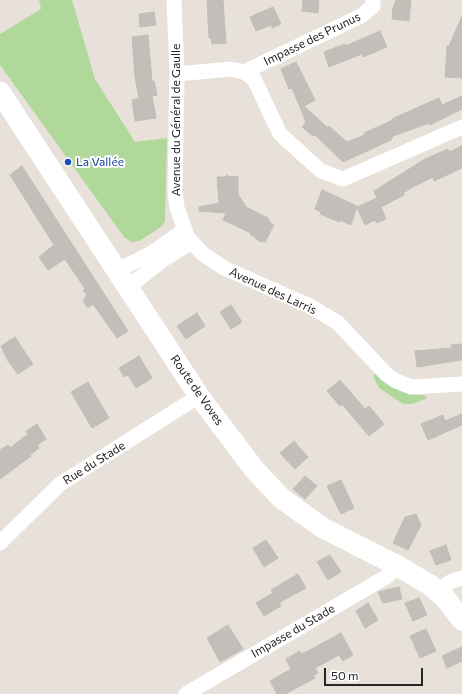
<!DOCTYPE html>
<html>
<head>
<meta charset="utf-8">
<style>
	body { margin:0 }
	#map { position:relative; width:462px; height:694px; overflow:hidden; background:#e8e1d9; font-family:Commissioner,sans-serif }
	canvas { display:block }
	.scale { position:absolute; left:324px; top:668px; width:99px; height:18px; box-sizing:border-box; border:2px solid #262626; border-top:0; padding-left:5px; font-size:12px; line-height:14px; white-space:nowrap; color:#262626; -webkit-text-stroke:3px #fff; paint-order:stroke }
</style>
</head>
<body>
<div id="map">
<canvas width="462" height="694"></canvas>
<div class="scale">50 m</div>
</div>
<script>
const c = document.querySelector('canvas').getContext('2d');
c.lineJoin = 'round';
function fill(path, color) { c.fillStyle = color; c.fill(path, 'evenodd'); }
const shape = rows => new Path2D(rows.map(r => 'M' + r).join(''));
function stroke(path, color, width, dash) { c.strokeStyle = color; c.lineWidth = width; c.lineCap = dash ? 'butt' : 'round'; c.setLineDash(dash || []); c.stroke(path); }
function label(font, color, halo, rows, align = 'center') {
  c.font = font + ' Commissioner,sans-serif'; c.lineWidth = 4; c.setLineDash([]); c.textBaseline = 'middle'; c.strokeStyle = halo; c.fillStyle = color; for (const [text, x, y, turn = 0] of rows) {
    c.save(); c.translate(x, y); c.rotate((+turn || 0) * Math.PI / 180); c.textAlign = isNaN(turn) ? turn : align; if (halo) c.strokeText(text, 0, 0); c.fillText(text, 0, 0); c.restore();
  }
}
fill(shape([
	[39,0,72,0,95,79,135,142,167,138,165,221,161,227,139,241,131,242,124,237,0,65,0,34,41,9],
	[375,374,409,394,427,396,425,399,412,404,403,404,379,388,373,376]
]), '#b1d89b');
const building = shape([
	[207,0,223,0,226,43,212,44,211,38,209,38,207,0],
	[303,0,319,0,318,13,302,11,303,0],
	[396,0,411,0,409,21,392,19,393,8,396,0],
	[273,7,281,24,272,28,271,25,256,31,250,17,273,7],
	[154,12,156,25,140,27,139,14,154,12],
	[462,16,462,78,445,77,447,46,449,46,462,16],
	[380,31,387,47,363,57,362,54,329,67,324,52,345,44,345,46,380,31],
	[148,35,152,81,154,81,157,95,152,96,156,118,135,121,132,100,139,98,135,77,132,37,148,35],
	[296,62,315,100,304,106,328,128,329,126,347,142,365,135,364,133,393,120,392,119,405,113,439,98,442,105,462,96,462,109,430,125,429,123,393,136,391,140,343,162,314,134,313,136,302,127,306,122,292,88,289,89,281,69,296,62],
	[462,146,462,168,434,181,433,177,415,186,403,193,404,195,381,207,386,219,377,223,375,220,365,225,357,207,377,198,374,191,425,159,448,149,449,152,462,146],
	[22,166,128,331,117,338,93,304,88,308,83,301,87,295,83,290,85,289,65,259,48,270,39,257,54,245,10,175,22,166],
	[227,175,230,177,238,176,238,194,246,207,268,218,270,223,274,225,265,242,259,241,250,234,251,233,223,220,226,213,199,211,199,207,219,203,217,177,225,177,227,175],
	[322,190,357,206,351,225,340,220,339,222,320,214,321,212,315,209,322,190],
	[231,305,242,322,231,329,220,312,231,305],
	[197,313,205,326,186,339,177,326,197,313],
	[15,337,33,364,18,374,8,361,1,346,15,337],
	[462,344,462,360,417,367,415,351,452,348,451,345,462,344],
	[139,356,152,378,136,388,128,375,124,377,119,368,139,356],
	[340,380,365,409,369,406,384,424,369,436,342,404,340,406,327,391,340,380],
	[88,382,109,418,92,428,71,392,88,382],
	[462,414,462,425,428,440,421,424,443,415,445,421,462,414],
	[37,424,46,439,37,445,39,448,30,455,31,456,0,479,0,450,8,445,10,448,28,434,26,431,37,424],
	[294,441,308,457,295,469,280,453,294,441],
	[305,476,317,486,305,499,293,489,305,476],
	[341,480,354,508,341,514,327,486,341,480],
	[416,514,421,525,408,550,393,543,405,517,416,514],
	[266,540,278,558,264,567,253,548,266,540],
	[446,545,451,560,436,565,430,551,446,545],
	[330,555,341,572,328,580,317,562,330,555],
	[298,574,306,588,279,603,281,606,264,616,256,603,273,593,271,590,298,574],
	[399,587,402,599,383,603,378,592,399,587],
	[419,598,427,615,413,621,405,603,419,598],
	[368,603,378,620,365,628,356,611,368,603],
	[228,625,243,649,220,662,207,638,228,625],
	[426,629,436,651,420,658,410,636,426,629],
	[341,633,353,655,343,661,339,655,315,668,318,673,313,675,315,678,285,694,277,694,270,681,291,669,286,659,300,651,301,654,306,652,341,633],
	[462,647,462,661,447,668,442,656,462,647]
]);
fill(building, '#c3beb9');
stroke(building, '#c2bdb4', 1);
stroke(shape([
	[174,0,177,74,175,192,177,208,188,238,203,254,224,268,310,306,338,323,386,374,396,381,411,387,462,384],
	[244,72,361,16,373,6,373,0],
	[177,74,231,69,244,72,254,79,280,134,321,171,343,179,462,127],
	[116,271,152,253,184,230],
	[127,288,164,259,192,242],
	[0,543,60,484,199,396],
	[437,591,452,581,462,578],
	[186,694,386,577,398,566]
]), '#fff', 15);
stroke(shape([
	[0,92,199,396,254,469,281,498,323,528,398,566,430,585,445,598,462,620]
]), '#fff', 21);
for (const [x, y, r, color] of [
	[68,162,4,"#1a4fb4"]
]) { const dot = new Path2D(); dot.arc(x, y, r, 0, 2 * Math.PI); c.fillStyle = color; c.fill(dot); stroke(dot, '#fff', 1.5); }
label('12px', '#262626', '#fff', [
	["Impasse des Prunus",312,39,-26],
	["Avenue du Général de Gaulle",176,120,-90],
	["Avenue des Larris",273,291,25],
	["Route de Voves",197,390,55],
	["Rue du Stade",94,463,-32],
	["Impasse du Stade",293,631,-30]
]);
label('12px', '#164399', '#fff', [
	["La Vallée",76,162]
], 'left');
</script>
</body>
</html>
